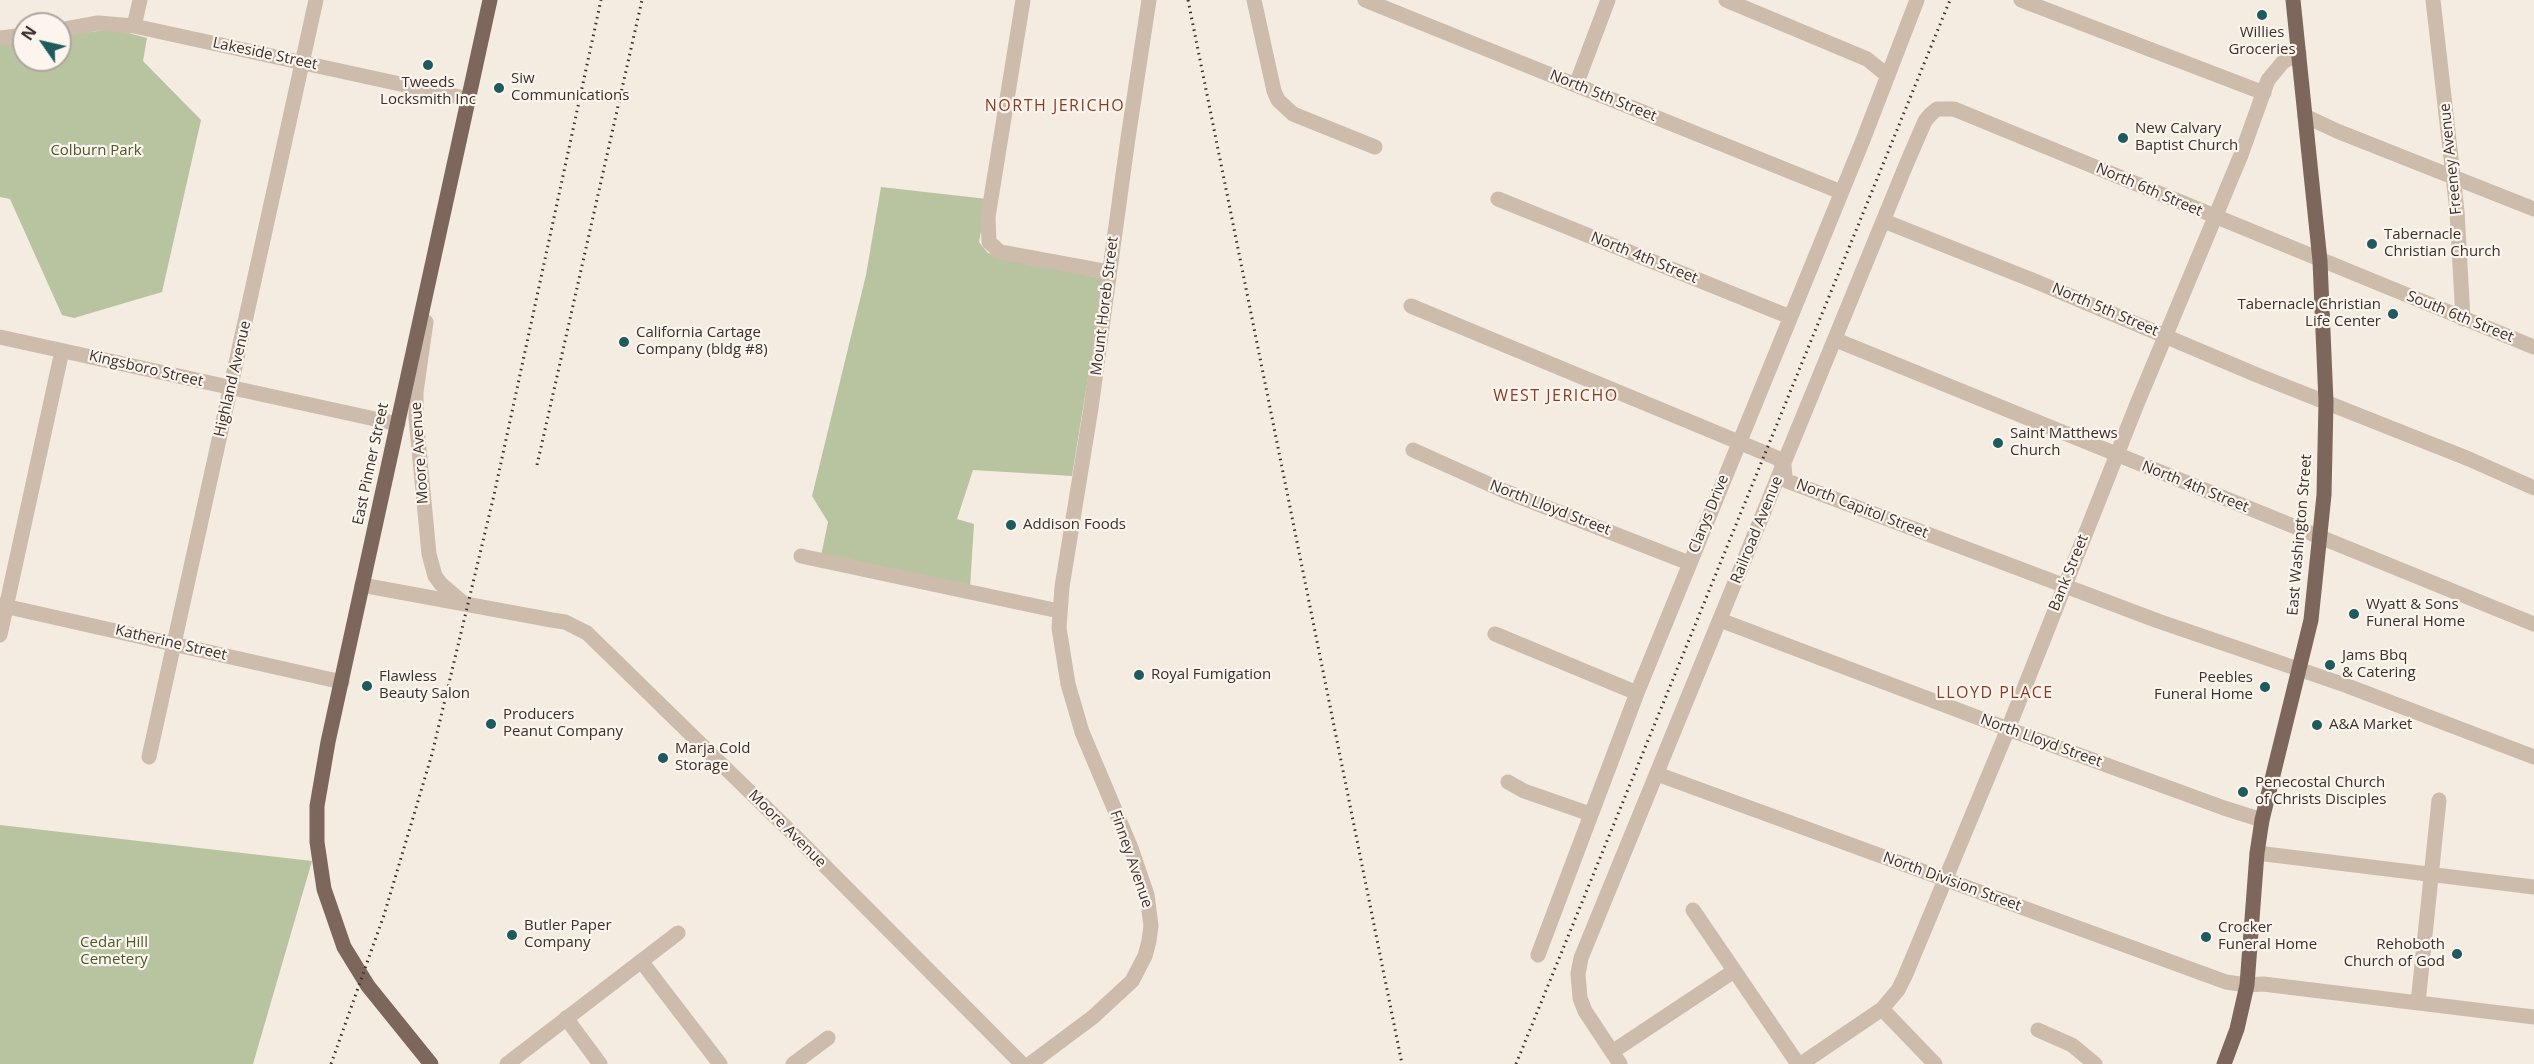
<!DOCTYPE html>
<html>
<head>
<meta charset="utf-8">
<style>
	body { margin:0 }
	#map { position:relative; width:2534px; height:1064px; overflow:hidden; background:#f4ebe1; font-family:"Open Sans",sans-serif }
	canvas { display:block }
	.north { position:absolute; left:12px; top:12px; width:60px; height:60px; box-sizing:border-box; background:#fbf5ee; border:2px solid #aea6a0; border-radius:50%; rotate:304deg; font-size:16px; font-weight:700; line-height:24px; text-align:center; color:#3b302b }
	.north::after { content:''; display:block; margin:auto; width:21px; height:27px; background:#1f5a5e; clip-path:polygon(50% 0,100% 100%,50% 72%,0 100%) }
</style>
</head>
<body>
<div id="map">
<canvas width="2534" height="1064"></canvas>
<div class="north">N</div>
</div>
<script>
const c = document.querySelector('canvas').getContext('2d');
c.lineJoin = 'round';
function fill(path, color) { c.fillStyle = color; c.fill(path, 'evenodd'); }
const shape = rows => new Path2D(rows.map(r => 'M' + r).join(''));
function stroke(path, color, width, dash) { c.strokeStyle = color; c.lineWidth = width; c.lineCap = dash ? 'butt' : 'round'; c.setLineDash(dash || []); c.stroke(path); }
function label(font, color, halo, rows, align = 'center') {
  c.font = font + ' "Open Sans",sans-serif'; c.lineWidth = 4.5; c.setLineDash([]); c.textBaseline = 'middle'; c.strokeStyle = halo; c.fillStyle = color; for (const [text, x, y, turn = 0] of rows) {
    c.save(); c.translate(x, y); c.rotate((+turn || 0) * Math.PI / 180); c.textAlign = isNaN(turn) ? turn : align; if (halo) c.strokeText(text, 0, 0); c.fillText(text, 0, 0); c.restore();
  }
}
fill(shape([
	[113,29,147,38,143,61,201,120,162,292,74,318,62,315,10,199,0,197,0,45,24,41,24,60,60,60,60,36],
	[881,187,987,199,979,242,988,253,1104,279,1072,476,973,470,957,519,974,524,970,588,821,556,828,522,812,496,866,275],
	[0,825,312,861,253,1064,0,1064]
]), '#b8c4a0');
stroke(shape([
	[1023,0,988,217,989,242,1000,252,1109,272],
	[1254,0,1274,91,1278,100,1293,114,1375,147],
	[1365,0,1841,192],
	[1726,0,1867,59,1888,76],
	[2021,0,2264,93],
	[2433,0,2457,211,2463,319],
	[134,26,140,0],
	[60,30,98,23,134,26,469,99],
	[0,38,24,35],
	[1576,85,1608,0],
	[2305,116,2337,131,2534,209],
	[1498,199,1790,317],
	[1884,221,2037,282,2257,375,2469,459,2534,488],
	[1411,306,1777,458,1784,465,1785,477,1787,481,2158,621,2345,685,2534,757],
	[426,322,416,392,416,418,429,554,435,576,441,584,462,602],
	[0,337,398,424],
	[1836,340,2534,624],
	[1413,450,1502,490,1689,563],
	[801,556,1059,611],
	[362,585,552,620,565,622,587,633,794,835,1022,1064],
	[0,605,342,682],
	[1720,620,2008,729,2224,808,2262,820],
	[1495,634,1637,693],
	[0,635,62,351],
	[149,757,316,0],
	[1657,774,2226,982,2247,985,2263,984,2534,1017],
	[1508,782,1524,791,1590,814],
	[2257,853,2534,887],
	[1693,910,1798,1064],
	[1538,955,1637,693,1863,140,1917,0],
	[641,961,720,1064],
	[2418,1003,2439,800],
	[1882,1009,1935,1064],
	[566,1018,600,1064],
	[2038,1030,2072,1045,2095,1064],
	[1612,1052,1734,971],
	[507,1064,678,933],
	[793,1064,828,1038],
	[1030,1064,1093,1017,1132,981,1145,956,1149,941,1151,926,1147,895,1131,848,1082,732,1068,684,1059,628,1062,587,1091,408,1128,138,1149,0],
	[1620,1064,1585,1011,1580,998,1578,974,1581,958,1906,165,1925,121,1931,114,1937,109,1954,109,2534,347],
	[1801,1064,1882,1009,1898,990,1905,976,2008,729,2137,404,2241,155,2268,80,2283,62,2299,53]
]), '#cdbbac', 15);
stroke(shape([
	[431,1064,368,986,344,947,324,889,317,842,317,806,328,742,490,0],
	[2224,1064,2237,1029,2247,985,2257,853,2262,820,2311,620,2324,495,2326,402,2320,261,2293,0]
]), '#7d675c', 15);
stroke(shape([
	[1188,0,1402,1064],
	[537,465,642,0],
	[331,1064,384,915,432,754,494,495,601,0],
	[1516,1064,1950,0]
]), '#3b302b', 3, [1.5, 4.5]);
for (const [x, y, r, color] of [
	[2262,15,6,"#1f5a5e"],
	[428,65,6,"#1f5a5e"],
	[499,88,6,"#1f5a5e"],
	[2123,138,6,"#1f5a5e"],
	[2372,244,6,"#1f5a5e"],
	[2393,314,6,"#1f5a5e"],
	[624,342,6,"#1f5a5e"],
	[1998,443,6,"#1f5a5e"],
	[1011,525,6,"#1f5a5e"],
	[2354,614,6,"#1f5a5e"],
	[2330,665,6,"#1f5a5e"],
	[1139,675,6,"#1f5a5e"],
	[367,686,6,"#1f5a5e"],
	[2265,687,6,"#1f5a5e"],
	[491,724,6,"#1f5a5e"],
	[2317,725,6,"#1f5a5e"],
	[663,758,6,"#1f5a5e"],
	[2243,792,6,"#1f5a5e"],
	[512,935,6,"#1f5a5e"],
	[2206,937,6,"#1f5a5e"],
	[2457,954,6,"#1f5a5e"]
]) { const dot = new Path2D(); dot.arc(x, y, r, 0, 2 * Math.PI); c.fillStyle = color; c.fill(dot); stroke(dot, '#fbf5ee', 2); }
label('15px', '#3b302b', '#fbf5ee', [
	["Willies",2262,33,"center"],
	["Groceries",2262,50,"center"],
	["Siw",511,79],
	["Communications",511,96],
	["Tweeds",428,83,"center"],
	["Locksmith Inc",428,100,"center"],
	["New Calvary",2135,129],
	["Baptist Church",2135,146],
	["Tabernacle",2384,235],
	["Christian Church",2384,252],
	["Tabernacle Christian",2381,305,"right"],
	["Life Center",2381,322,"right"],
	["California Cartage",636,333],
	["Company (bldg #8)",636,350],
	["Saint Matthews",2010,434],
	["Church",2010,451],
	["Addison Foods",1023,525],
	["Wyatt & Sons",2366,605],
	["Funeral Home",2366,622],
	["Jams Bbq",2342,656],
	["& Catering",2342,673],
	["Royal Fumigation",1151,675],
	["Flawless",379,677],
	["Beauty Salon",379,694],
	["Peebles",2253,678,"right"],
	["Funeral Home",2253,695,"right"],
	["Producers",503,715],
	["Peanut Company",503,732],
	["A&A Market",2329,725],
	["Marja Cold",675,749],
	["Storage",675,766],
	["Penecostal Church",2255,783],
	["of Christs Disciples",2255,800],
	["Butler Paper",524,926],
	["Company",524,943],
	["Crocker",2218,928],
	["Funeral Home",2218,945],
	["Rehoboth",2445,945,"right"],
	["Church of God",2445,962,"right"]
], 'left');
label('15px', '#3b302b', '#fbf5ee', [
	["Lakeside Street",265,54,12],
	["North 5th Street",1603,96,22],
	["Freeney Avenue",2451,159,-96],
	["North 6th Street",2149,190,23],
	["North 4th Street",1644,258,22],
	["Mount Horeb Street",1105,306,-83],
	["North 5th Street",2105,310,23],
	["South 6th Street",2460,317,22],
	["Kingsboro Street",146,369,13],
	["Highland Avenue",233,379,-77],
	["Moore Avenue",420,453,-94],
	["East Pinner Street",371,464,-78],
	["North 4th Street",2195,487,22],
	["North Lloyd Street",1550,508,21],
	["North Capitol Street",1862,509,21],
	["Clarys Drive",1709,514,-68],
	["Railroad Avenue",1757,530,-68],
	["East Washington Street",2300,535,-85],
	["Bank Street",2069,573,-68],
	["Katherine Street",171,643,13],
	["North Lloyd Street",2041,741,20],
	["Moore Avenue",787,829,45],
	["Finney Avenue",1131,859,71],
	["North Division Street",1952,882,20]
]);
label('15px', '#4a5a2e', '#fbf5ee', [
	["Colburn Park",96,151],
	["Cedar Hill",114,943],
	["Cemetery",114,960]
]);
c.letterSpacing = '1.5px';
label('16px', '#8c3b22', '#fbf5ee', [
	["NORTH JERICHO",1055,106],
	["WEST JERICHO",1556,396],
	["LLOYD PLACE",1995,693]
]);
c.letterSpacing = '0px';
</script>
</body>
</html>
